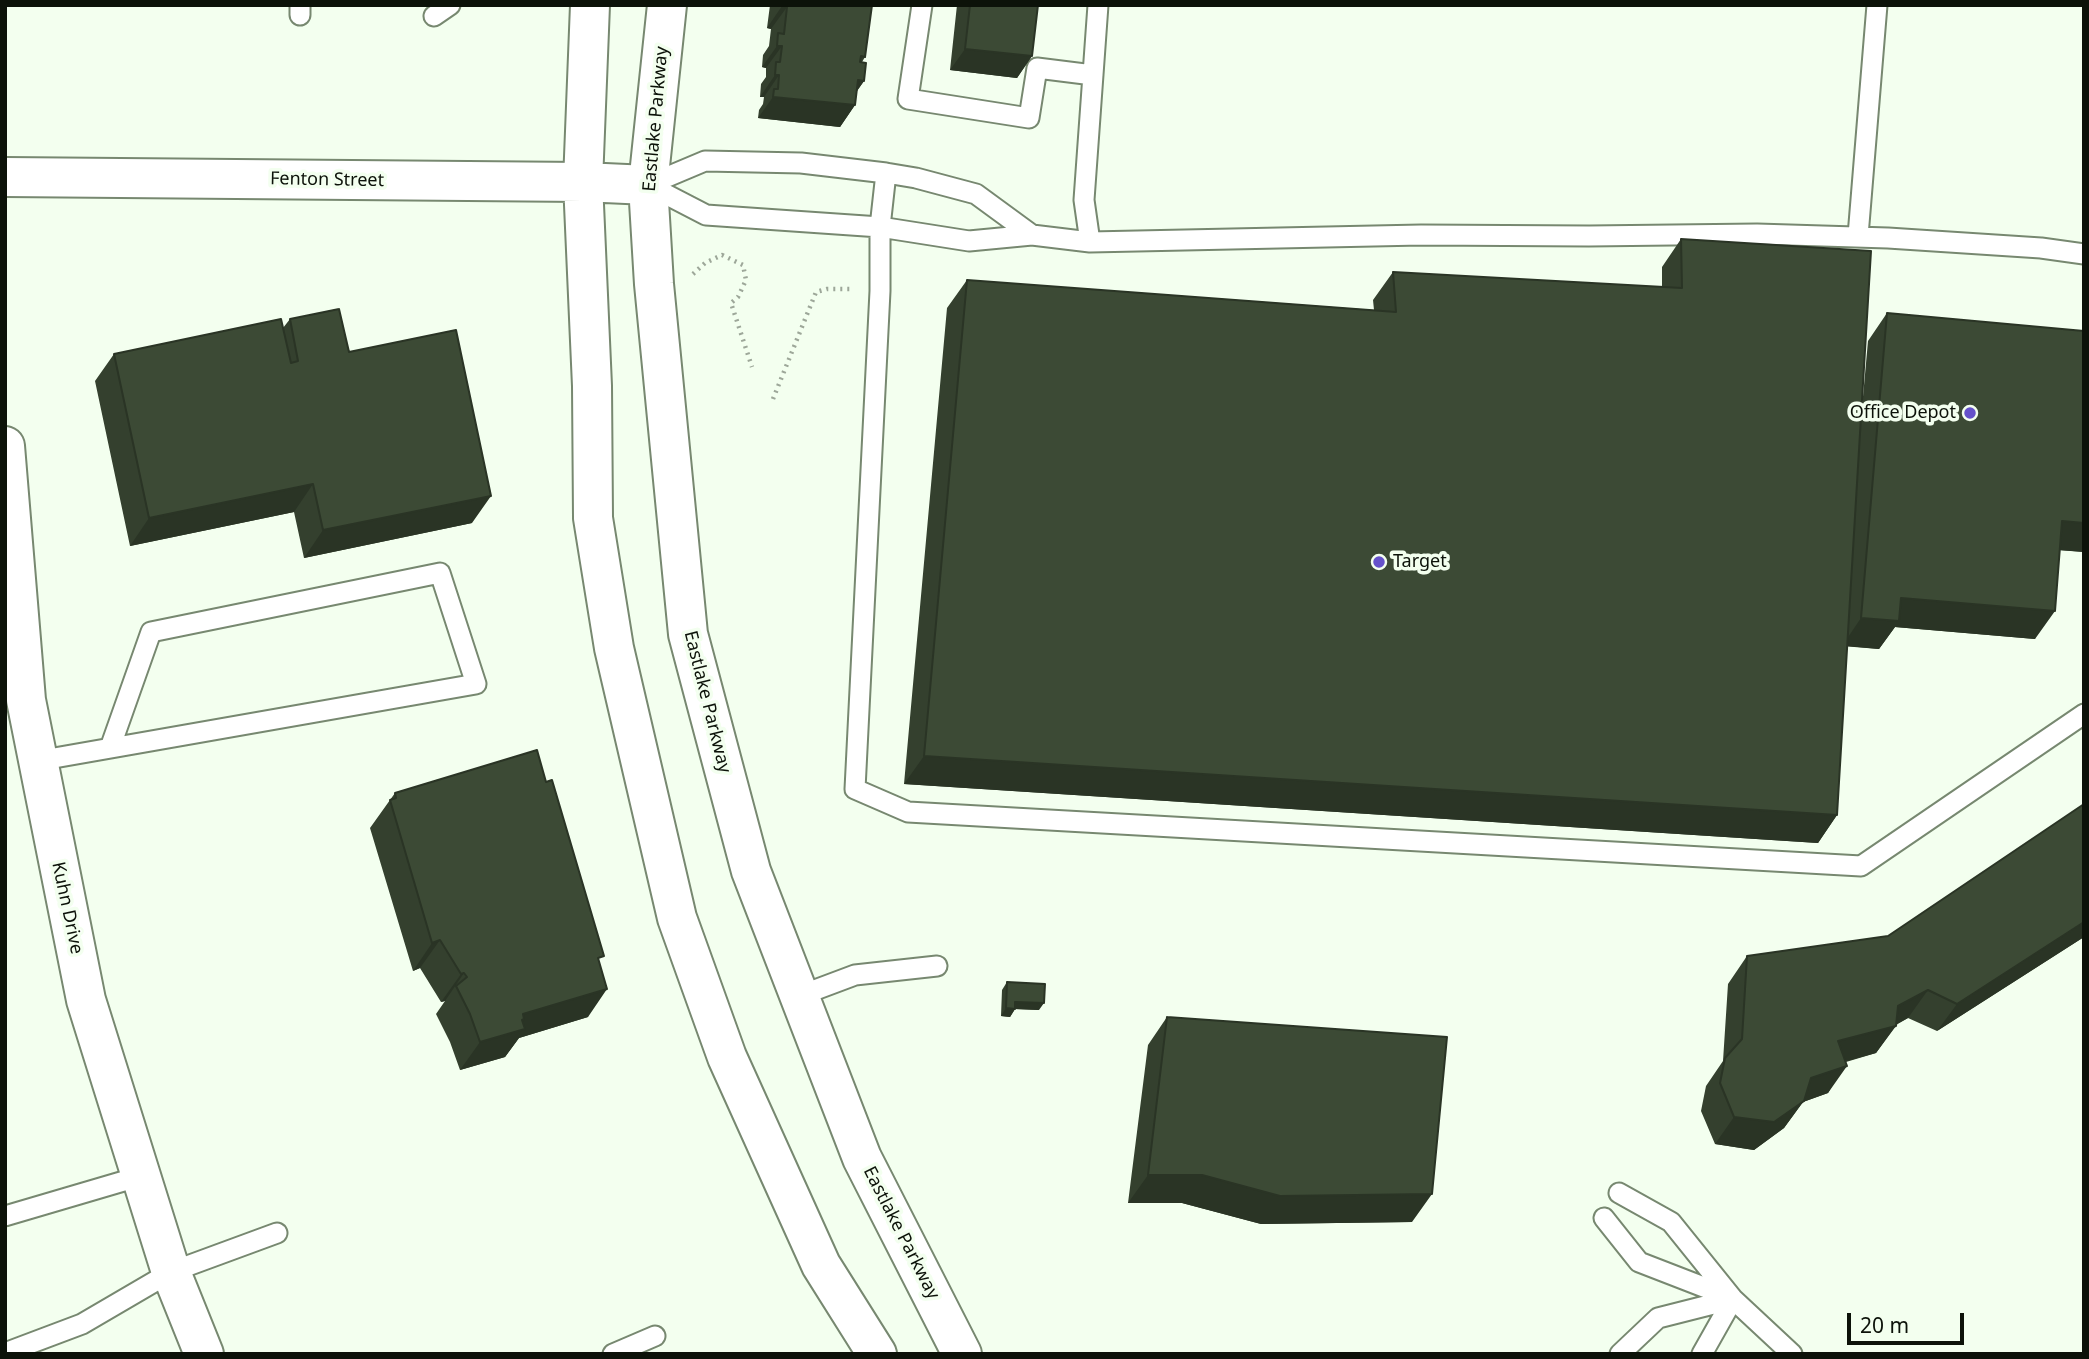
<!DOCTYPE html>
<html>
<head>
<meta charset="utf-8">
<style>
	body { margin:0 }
	#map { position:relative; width:2089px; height:1359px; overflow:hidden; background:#f3ffef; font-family:"Noto Sans",sans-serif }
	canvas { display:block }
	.frame { position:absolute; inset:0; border:7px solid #0c1209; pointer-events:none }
	.scale { position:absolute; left:1847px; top:1313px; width:117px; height:32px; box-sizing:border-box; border:4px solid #0c1209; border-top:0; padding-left:9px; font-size:21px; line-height:24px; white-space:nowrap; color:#0c1209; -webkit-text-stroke:5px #f3ffef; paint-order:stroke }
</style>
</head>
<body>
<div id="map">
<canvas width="2089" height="1359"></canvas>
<div class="frame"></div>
<div class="scale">20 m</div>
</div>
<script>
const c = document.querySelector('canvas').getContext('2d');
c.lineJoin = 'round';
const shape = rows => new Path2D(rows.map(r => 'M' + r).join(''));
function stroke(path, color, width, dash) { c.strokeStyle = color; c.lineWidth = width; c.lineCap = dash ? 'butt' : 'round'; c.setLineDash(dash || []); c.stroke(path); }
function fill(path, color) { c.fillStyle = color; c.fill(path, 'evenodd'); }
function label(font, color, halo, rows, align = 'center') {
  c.font = font + ' "Noto Sans",sans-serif'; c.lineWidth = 7; c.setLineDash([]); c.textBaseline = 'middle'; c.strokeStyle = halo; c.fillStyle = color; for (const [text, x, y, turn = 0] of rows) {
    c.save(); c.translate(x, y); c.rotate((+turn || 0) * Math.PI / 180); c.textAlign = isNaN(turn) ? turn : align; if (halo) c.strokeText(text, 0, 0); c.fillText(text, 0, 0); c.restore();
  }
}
const lane = shape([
	[922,5,908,99,1029,118,1037,68,1093,75],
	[300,15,300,5],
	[434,16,450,5],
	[886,173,880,227,880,291,855,789,908,812,1861,866,2084,714],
	[648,185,706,215,880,227,969,241,1032,235,1090,242,1421,235,1589,236,1757,234,1888,238,2041,248,2084,254],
	[648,185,705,161,801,163,886,173,916,178,976,194,1032,235],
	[1858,236,1877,5],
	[1090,242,1084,200,1098,5],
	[37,761,476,684,440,573,151,632,110,748],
	[799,996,855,975,937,966],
	[1619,1193,1671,1222,1733,1299,1792,1354],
	[5,1216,141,1176],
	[1604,1218,1639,1262,1732,1298],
	[5,1353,82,1324,171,1272,277,1233],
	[613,1354,655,1336],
	[1620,1354,1658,1318,1733,1299],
	[1702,1354,1733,1299]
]);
const secondary = shape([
	[590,5,583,182,592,386,593,518,614,648,677,918,727,1057,821,1265,877,1354],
	[667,5,648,185,654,284,688,634,751,871,862,1158,962,1354],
	[5,177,583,182,648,185],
	[5,446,26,700,86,1000,171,1272,204,1354]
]);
stroke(lane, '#778870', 23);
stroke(secondary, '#778870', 42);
stroke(shape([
	[693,274,705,263,722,255,743,265,746,280,738,297,731,303,752,367],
	[773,399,816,292,827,289,851,289]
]), '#9da799', 4.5, [2, 5]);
stroke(lane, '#fff', 19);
stroke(secondary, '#fff', 38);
fill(shape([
	[770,5,872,5,865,57,862,62,864,81,857,91,855,105,840,127,758,118,759,110,763,104,764,97,760,97,761,84,766,77,766,68,762,67,763,55,769,46,771,29,767,28],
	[957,5,1038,5,1032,56,1017,78,950,70],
	[1681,239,1860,430,1868,341,1887,313,2084,331,2084,552,2060,550,2035,639,1895,627,1879,649,1847,646,1837,815,1818,843,904,784,947,308,967,280,1374,310,1373,300,1393,272,1662,287,1662,267],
	[290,319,349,352,472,523,304,558,294,512,130,546,95,381,114,354,283,328],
	[395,793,599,962,588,1017,519,1038,505,1057,460,1070,450,1042,436,1014,445,1001,441,1002,420,968,413,971,370,828],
	[2084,937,1937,1031,1908,1018,1896,1025,1876,1053,1846,1062,1828,1093,1803,1102,1784,1128,1754,1150,1715,1144,1701,1111,1706,1086,1723,1061,1728,984,1747,956],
	[1007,982,1039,1010,1015,1009,1010,1017,1001,1016,1002,990],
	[1167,1017,1412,1222,1261,1224,1182,1203,1128,1203,1148,1045]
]), '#34402e');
fill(shape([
	[782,6,787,7,771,29,767,28],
	[777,46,782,46,766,68,762,67],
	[965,49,1032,56,1017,78,950,70],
	[775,75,779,75,764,97,760,97],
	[858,80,864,81,849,102],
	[773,97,855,105,840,127,758,118],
	[313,484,294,512,130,546,149,518],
	[491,496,472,523,304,558,323,530],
	[2062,521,2084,523,2084,552,2043,549],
	[1901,598,2055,611,2035,639,1895,627,1879,649,1842,646,1861,618],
	[924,756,1837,815,1818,843,904,784],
	[2084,922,2084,937,1937,1031,1957,1004],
	[440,940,420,968,413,971,432,943],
	[464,973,445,1001,441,1002,461,974],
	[607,989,588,1017,519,1038,505,1057,460,1070,480,1042,523,1014],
	[1928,990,1908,1018,1893,1026,1896,1026,1876,1053,1818,1069,1838,1041],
	[1015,1002,1044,1003,1039,1010,1015,1009,1010,1017,1001,1016,1006,1008],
	[1847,1066,1828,1093,1803,1102,1784,1128,1754,1150,1715,1144,1734,1117,1811,1078],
	[1148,1175,1202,1175,1432,1194,1412,1222,1261,1224,1182,1203,1128,1203]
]), '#2a3425');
const building = shape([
	[782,5,872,5,865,57,861,56,860,62,866,63,864,81,858,80,855,105,773,97,774,89,778,89,779,75,775,75,776,62,780,62,782,46,777,46,778,33,784,34,787,7,782,5],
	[970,5,1038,5,1032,56,965,49,970,5],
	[1681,239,1871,251,1837,815,924,756,967,280,1396,312,1393,272,1682,288,1681,239],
	[339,309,349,352,456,330,491,496,323,530,313,484,149,518,114,354,281,319,291,363,298,361,290,319,339,309],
	[1887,313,2084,331,2084,523,2062,521,2055,611,1901,598,1899,621,1861,618,1887,313],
	[537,750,546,782,552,780,604,956,598,958,607,989,523,1014,524,1019,522,1020,525,1029,480,1042,470,1014,456,986,467,977,464,973,461,974,440,940,432,943,390,800,396,798,395,793,537,750],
	[2084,804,2084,922,1957,1004,1928,990,1898,1006,1896,1026,1838,1041,1847,1066,1811,1078,1804,1101,1774,1122,1734,1117,1720,1083,1725,1058,1742,1039,1747,956,1888,936,2084,804],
	[1007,982,1045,984,1044,1003,1015,1002,1015,1009,1006,1008,1007,982],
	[1167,1017,1447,1037,1432,1194,1280,1196,1202,1175,1148,1175,1167,1017]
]);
fill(building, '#3c4a35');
stroke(building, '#2a3425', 2);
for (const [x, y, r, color] of [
	[1970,413,7,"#6551ca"],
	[1379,562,7,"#6551ca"]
]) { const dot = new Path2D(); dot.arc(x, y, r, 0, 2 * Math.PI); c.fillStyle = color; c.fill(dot); stroke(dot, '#f3ffef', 2.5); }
label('18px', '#0c1209', '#f3ffef', [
	["Eastlake Parkway",656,119,-85],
	["Fenton Street",327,180,1],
	["Eastlake Parkway",707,702,76],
	["Kuhn Drive",67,908,78],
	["Eastlake Parkway",901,1233,63]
]);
label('18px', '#0c1209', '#f3ffef', [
	["Office Depot",1956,413],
	["Target",1393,562,"left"]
], 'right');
</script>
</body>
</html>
